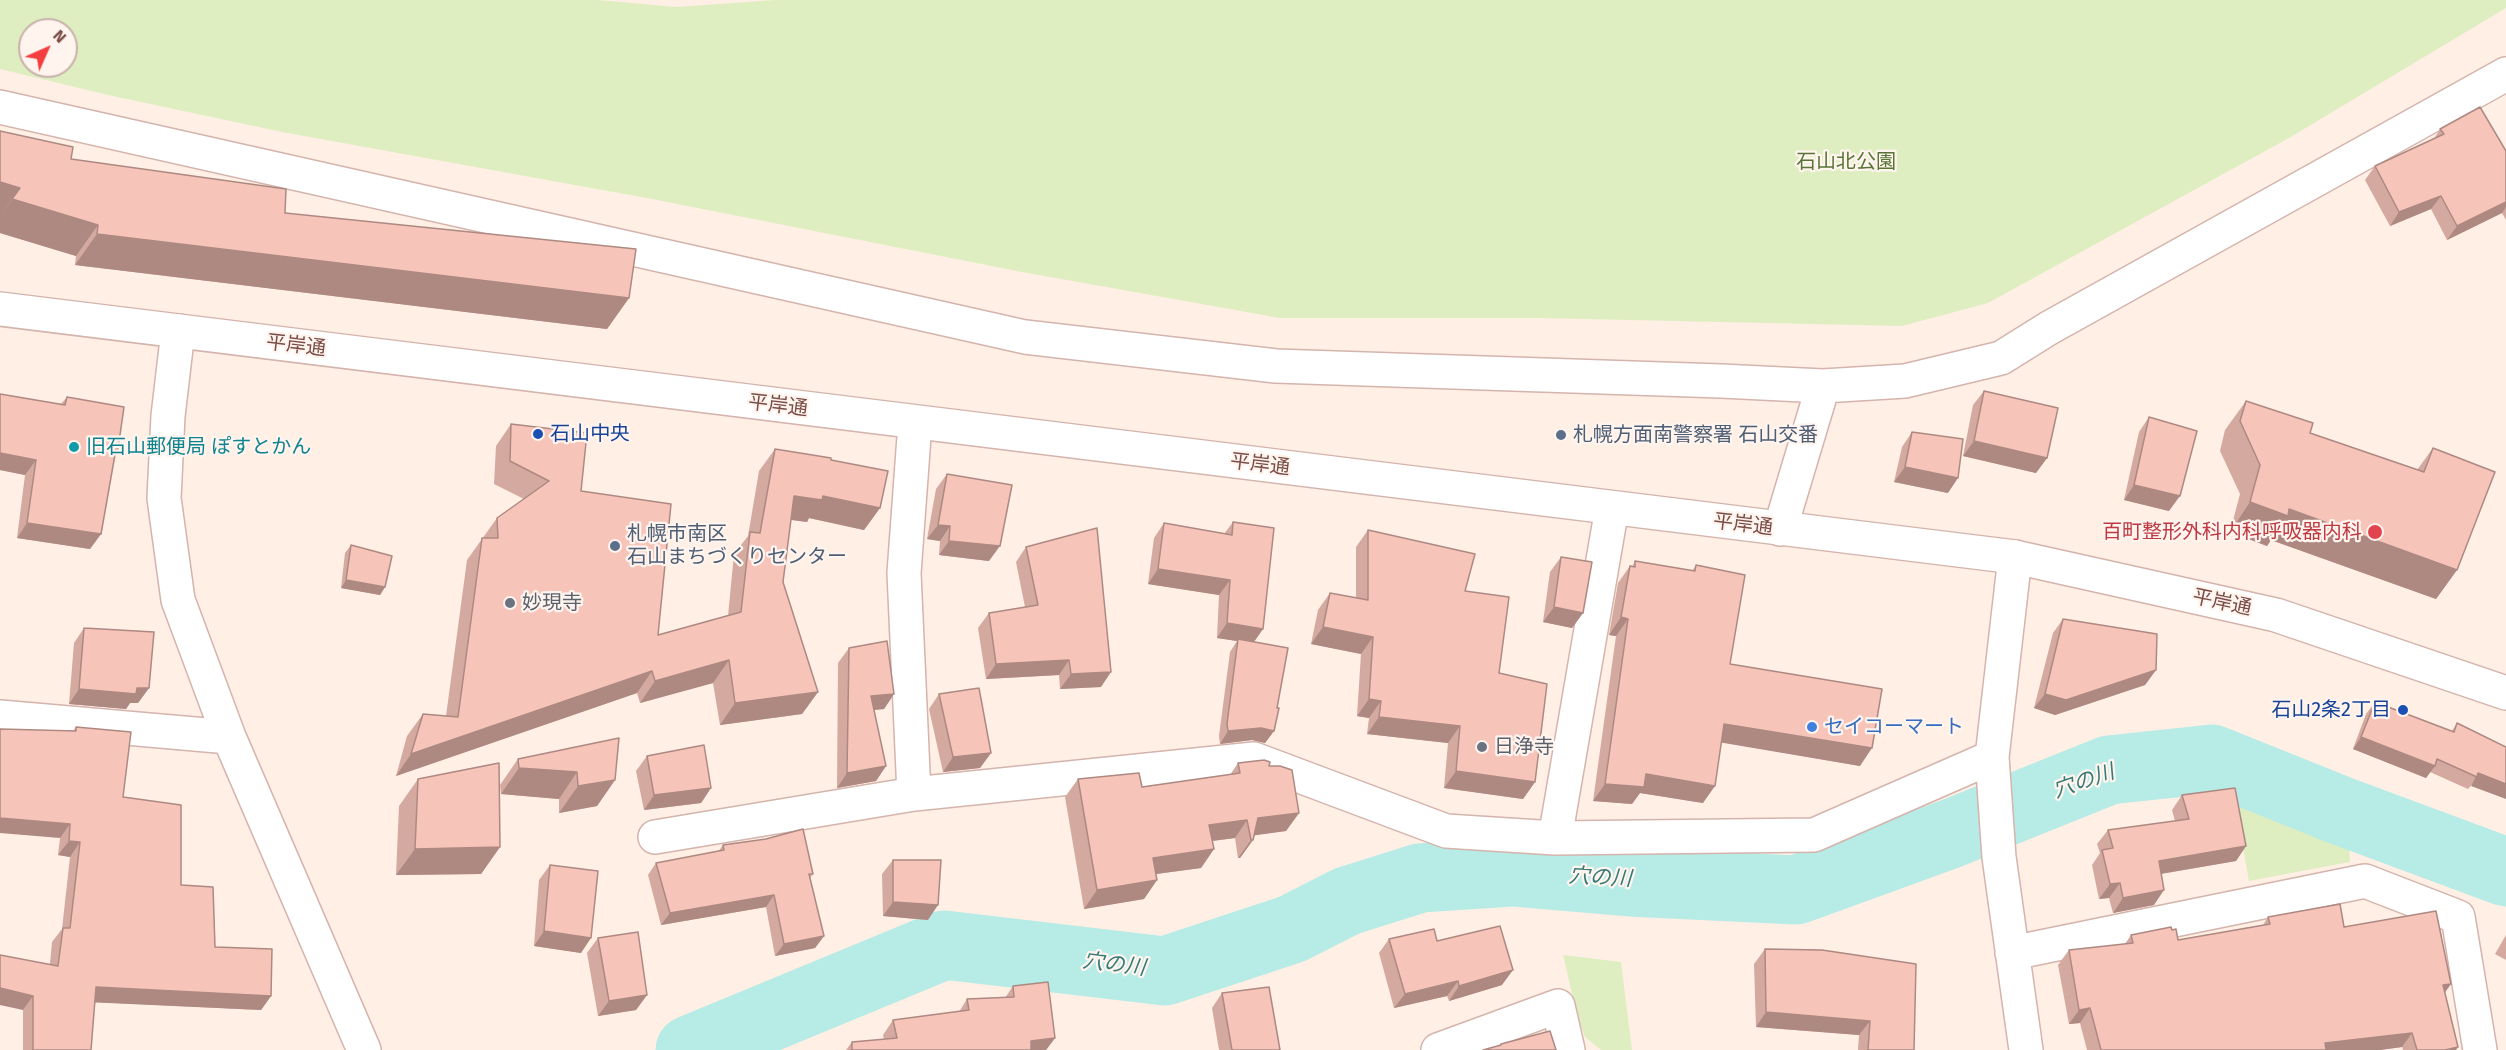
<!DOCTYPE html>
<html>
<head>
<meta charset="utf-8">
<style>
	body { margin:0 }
	#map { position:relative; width:2506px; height:1050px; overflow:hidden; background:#ffefe5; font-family:"Fira Sans",sans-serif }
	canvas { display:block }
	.north { position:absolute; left:18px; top:18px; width:60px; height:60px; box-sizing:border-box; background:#fff4ee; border:2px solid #cab1ab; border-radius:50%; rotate:45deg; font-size:16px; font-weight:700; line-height:24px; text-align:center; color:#7b4d47 }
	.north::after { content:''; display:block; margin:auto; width:21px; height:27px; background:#f53e3f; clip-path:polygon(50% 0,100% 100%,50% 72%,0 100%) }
</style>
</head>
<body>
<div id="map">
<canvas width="2506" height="1050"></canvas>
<div class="north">N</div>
</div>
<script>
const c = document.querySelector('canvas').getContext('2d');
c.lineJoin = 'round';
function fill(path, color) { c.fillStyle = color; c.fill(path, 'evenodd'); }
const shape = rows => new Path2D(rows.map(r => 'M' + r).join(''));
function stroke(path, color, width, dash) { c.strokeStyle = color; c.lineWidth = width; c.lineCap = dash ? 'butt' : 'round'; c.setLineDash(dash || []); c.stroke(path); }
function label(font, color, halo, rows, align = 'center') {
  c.font = font + ' "Fira Sans","Noto Sans JP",sans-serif'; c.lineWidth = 4.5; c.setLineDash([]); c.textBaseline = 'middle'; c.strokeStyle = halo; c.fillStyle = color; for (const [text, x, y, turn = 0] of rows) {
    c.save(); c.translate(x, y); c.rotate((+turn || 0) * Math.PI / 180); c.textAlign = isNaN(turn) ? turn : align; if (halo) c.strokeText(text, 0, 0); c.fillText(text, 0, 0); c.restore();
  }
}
fill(shape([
	[0,0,598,0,676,7,775,0,2506,0,2506,8,2289,138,1988,303,1902,326,1539,318,1280,318,1022,272,652,199,282,132,108,95,0,69],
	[30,30,66,30,66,66,30,66],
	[2234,799,2349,843,2350,862,2249,881],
	[1563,955,1621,962,1632,1050,1601,1050,1585,1037,1576,1011]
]), '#deeec1');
stroke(shape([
	[690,1050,944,945,1165,971,1292,929,1347,901,1420,878,1512,872,1629,882,1796,890,1950,834,2109,770,2212,759,2339,810,2506,872]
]), '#b7ebe6', 69);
const minor = shape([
	[0,107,1025,337,1276,366,1721,381,1823,386,1905,381,2001,358,2049,328,2506,74],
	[178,331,168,416,164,498,178,600,229,737,364,1050],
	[915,423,904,573,914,794,1254,759,1446,831,1555,838,1612,508],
	[1780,529,1823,386],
	[2015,557,1992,757,1999,857,2026,1050],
	[0,717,229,737],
	[655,837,914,794],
	[1555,838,1814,835,1992,757],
	[2012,953,2365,881,2458,917,2480,1050],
	[1438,1050,1558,1006,1568,1050]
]);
const tertiary = shape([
	[0,309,2015,557,2276,615,2506,693]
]);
stroke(minor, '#d4b4ac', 36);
stroke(tertiary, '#d4b4ac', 36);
stroke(minor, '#fff', 33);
stroke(tertiary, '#fff', 33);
fill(shape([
	[2440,129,2506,151,2506,220,2502,213,2447,240,2431,209,2390,226,2365,180,2375,166,2434,139],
	[0,131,71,159,629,298,607,329,75,265,76,256,0,233],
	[1984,391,2047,458,2036,473,1963,456,1973,405],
	[0,394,61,404,67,397,118,449,115,454,101,534,90,549,17,538,25,475,0,470],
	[2246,401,2310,433,2417,470,2433,448,2457,570,2436,599,2271,540,2267,546,2230,532,2240,494,2220,451,2225,430],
	[2149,417,2169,511,2124,500,2139,432],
	[511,424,581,491,658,635,728,616,734,554,748,536,759,471,775,449,831,460,880,508,864,530,809,518,807,522,791,520,783,582,818,692,802,714,720,725,713,683,640,703,637,693,396,776,407,736,423,714,446,716,467,560,497,518,524,499,494,484,496,446],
	[1912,432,1948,493,1894,482,1902,447],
	[947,474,989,561,939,555,940,541,927,539,936,489],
	[1233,522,1263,629,1254,642,1277,708,1274,731,1265,743,1252,740,1220,744,1219,736,1230,652,1237,641,1217,638,1219,595,1148,584,1154,538,1164,523,1224,534],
	[1368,530,1465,591,1499,673,1535,782,1523,799,1444,788,1448,743,1367,734,1369,718,1357,716,1361,654,1311,644,1318,610,1330,593,1356,598,1356,547],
	[351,545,385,587,380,595,341,588,345,553],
	[1026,547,1101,687,1060,689,1059,675,986,679,978,628,989,613,1025,607,1016,562],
	[1561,557,1583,613,1572,628,1543,622,1550,572],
	[1635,561,1692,571,1696,565,1730,664,1860,766,1722,742,1703,803,1640,793,1632,804,1593,801,1616,636,1609,635,1618,583,1630,566,1632,567],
	[2063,619,2156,670,2145,685,2055,715,2034,708,2053,633],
	[84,628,149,688,138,703,130,703,126,709,69,704,74,643],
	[849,648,894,694,884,709,874,710,886,766,876,781,837,788,838,663],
	[939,694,991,753,980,768,943,772,929,709],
	[2375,702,2452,731,2457,723,2506,747,2468,789,2430,772,2426,778,2353,749,2366,714],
	[76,727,181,885,215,947,271,996,261,1010,95,1002,91,1050,23,1050,23,1010,50,964,52,942,62,929,70,857,58,855,73,731],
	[647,756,711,788,701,803,644,810,636,771],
	[518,759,615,780,597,806,559,813,559,799,501,794,500,785],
	[1238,763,1269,766,1299,813,1286,831,1254,835,1253,840,1240,858,1238,858,1235,838,1212,841,1214,849,1201,868,1156,874,1157,880,1144,899,1084,909,1065,797,1078,779,1142,787,1230,775],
	[418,779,500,847,481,874,396,875,399,806],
	[2182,795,2246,846,2236,861,2161,874,2154,905,2113,913,2109,898,2099,899,2092,865,2100,853,2097,844,2108,830,2175,821,2172,810],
	[723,845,813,874,810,878,824,936,815,948,775,956,766,907,661,925,648,875,656,863,718,852],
	[893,860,928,920,883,916,882,874],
	[550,865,581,953,534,946,539,880],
	[2268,917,2344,927,2451,984,2445,992,2456,1050,2403,1050,2402,1047,2380,1050,2087,1050,2080,1023,2069,1024,2058,965,2069,950,2125,944,2131,935,2172,930,2178,940,2263,925],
	[2506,935,2506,960,2495,954],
	[598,938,647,995,636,1010,598,1016,587,953],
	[1389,939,1437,941,1502,985,1449,1001,1447,996,1394,1008,1379,953],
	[1765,949,1914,1050,1858,1050,1859,1035,1756,1027,1754,964],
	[1013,986,1055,1038,1046,1050,846,1050,852,1042,884,1039,883,1035,893,1020,959,1012,967,999,1005,998],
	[1222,993,1280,1050,1219,1050,1212,1008]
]), '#d4a9a0');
fill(shape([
	[0,182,20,188,0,217],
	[2441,196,2431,209,2390,226,2399,212],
	[12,199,98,225,76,256,0,233,0,217],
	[2506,202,2506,207,2502,213,2447,240,2457,226],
	[97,234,629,298,607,329,75,265],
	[1974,441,2047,458,2036,473,1963,456],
	[0,453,36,460,25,475,0,470],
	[1905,467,1958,478,1948,493,1894,482],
	[2134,485,2180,496,2169,511,2124,500],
	[794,496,823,496,880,508,864,530,809,518,807,522,778,518],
	[2250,502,2289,509,2457,570,2436,599,2271,540,2267,546,2230,532],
	[27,523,101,534,90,549,17,538],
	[938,525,950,526,940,541,927,539],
	[949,541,1000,546,989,561,939,555],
	[1158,569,1230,580,1219,595,1148,584],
	[346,580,385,587,380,595,341,588],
	[1554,607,1583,613,1572,628,1543,622],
	[1621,617,1628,619,1616,636,1609,635],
	[1227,623,1263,629,1253,643,1238,639,1237,641,1217,638],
	[1323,627,1373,637,1361,654,1311,644],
	[729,660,713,683,640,703,655,681],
	[1069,660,1059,675,986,679,996,664],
	[2156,670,2145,685,2055,715,2034,708,2045,694],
	[652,671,637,693,396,776,411,754],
	[1111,672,1101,687,1060,689,1071,674],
	[137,688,149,688,138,703,130,703,126,709,69,704,79,689],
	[818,692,802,714,720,725,735,703],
	[894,694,884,709,861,711,871,696],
	[1369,699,1381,701,1369,718,1357,716],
	[1379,717,1460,726,1448,743,1367,734],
	[1724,724,1872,748,1860,766,1712,741],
	[1261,728,1274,731,1265,743,1252,740,1220,744,1228,731],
	[2361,737,2435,766,2426,778,2353,749],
	[991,753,980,768,943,772,953,757],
	[886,766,876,781,837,788,847,773],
	[519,768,577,772,559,799,501,794],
	[1456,771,1535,782,1523,799,1444,788],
	[2478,773,2506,784,2506,799,2471,786],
	[1646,774,1715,786,1703,803,1640,793,1632,804,1593,801,1605,784],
	[615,780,597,806,559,813,578,786],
	[711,788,701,803,644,810,654,795],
	[1299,813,1286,831,1250,836,1258,818],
	[0,818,70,824,60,838,0,833],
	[1247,820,1235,838,1196,843,1209,825],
	[1251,840,1253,840,1240,858,1238,858],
	[69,841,80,842,70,857,58,855],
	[2246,846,2236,861,2148,876,2159,861],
	[500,847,481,874,396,875,415,849],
	[1214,849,1201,868,1141,876,1153,858],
	[1157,880,1144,899,1084,909,1097,890],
	[2120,883,2109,898,2099,899,2110,884],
	[2164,890,2154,905,2113,913,2123,898],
	[774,895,766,907,661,925,670,913],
	[893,902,938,905,928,920,883,916],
	[544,931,591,938,581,953,534,946],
	[824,936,815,948,775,956,784,944],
	[1513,970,1502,985,1449,1001,1459,986],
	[1458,981,1447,996,1394,1008,1405,994],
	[2451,984,2440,999,2443,985],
	[96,987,271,996,261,1010,86,1002],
	[0,988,33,996,23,1010,0,1005],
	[647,995,636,1010,598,1016,609,1001],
	[2090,1008,2080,1023,2069,1024,2079,1010],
	[1766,1012,1870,1021,1859,1035,1756,1027],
	[2412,1033,2402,1047,2380,1050,2320,1050,2325,1043],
	[1055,1038,1046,1050,1024,1050,1031,1041],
	[2458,1047,2456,1050,2445,1050]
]), '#ad8982');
const building = shape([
	[2480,107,2506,151,2506,202,2457,226,2441,196,2399,212,2375,166,2444,134,2440,129,2480,107],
	[0,131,73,147,71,159,286,189,285,213,636,249,629,298,97,234,98,225,12,199,20,188,0,182,0,131],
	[1984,391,2058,408,2047,458,1974,441,1984,391],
	[0,394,65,405,67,397,124,407,118,449,116,449,101,534,27,523,36,460,0,453,0,394],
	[2246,401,2313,423,2310,433,2424,472,2433,448,2495,472,2457,570,2289,509,2288,516,2250,502,2260,465,2240,421,2246,401],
	[2149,417,2197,431,2180,496,2134,485,2149,417],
	[511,424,587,433,581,491,671,504,658,635,741,612,750,532,760,533,775,449,831,458,831,460,888,471,880,508,823,496,822,500,794,496,783,582,818,692,735,703,729,660,655,681,652,671,411,754,423,714,458,717,482,538,498,538,497,518,549,481,510,461,511,424],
	[1912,432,1963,439,1958,478,1905,467,1912,432],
	[947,474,1012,485,1000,546,949,541,950,526,938,525,947,474],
	[1233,522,1274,528,1263,629,1227,623,1230,580,1158,569,1164,523,1232,535,1233,522],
	[1097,528,1111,672,1071,674,1069,660,996,664,989,613,1038,605,1026,547,1097,528],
	[1368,530,1475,554,1465,591,1509,597,1499,673,1547,684,1535,782,1456,771,1460,726,1379,717,1381,701,1369,699,1373,637,1323,627,1330,593,1368,600,1368,530],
	[351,545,392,556,385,587,346,580,351,545],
	[1561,557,1592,562,1583,613,1554,607,1561,557],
	[1635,561,1695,571,1696,565,1745,575,1730,664,1882,689,1872,748,1724,724,1715,786,1646,774,1644,787,1605,784,1628,619,1621,617,1630,566,1635,567,1635,561],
	[2063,619,2157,634,2156,670,2066,700,2045,694,2063,619],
	[84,628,154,632,149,688,137,688,136,694,79,689,84,628],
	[1238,639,1288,648,1277,708,1279,708,1274,731,1261,728,1228,731,1227,724,1238,639],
	[887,641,894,694,871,696,886,766,847,773,849,648,887,641],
	[979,688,991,753,953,757,939,694,979,688],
	[2375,702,2454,732,2457,723,2506,747,2506,784,2478,773,2477,777,2437,759,2435,766,2361,737,2375,702],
	[76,727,131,732,123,797,181,805,181,885,213,887,215,947,272,949,271,996,96,987,91,1050,33,1050,33,996,0,988,0,955,58,966,63,928,70,928,80,842,69,841,70,824,0,818,0,729,76,731,76,727],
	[619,738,615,780,578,786,577,772,519,768,518,759,619,738],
	[704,745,711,788,654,795,647,756,704,745],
	[1264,760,1270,762,1269,766,1280,766,1292,770,1299,813,1258,818,1253,840,1251,840,1247,820,1209,825,1214,849,1153,858,1157,880,1097,890,1078,779,1139,773,1142,787,1240,773,1238,763,1264,760],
	[499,763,500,847,415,849,418,779,499,763],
	[2235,788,2246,846,2159,861,2164,890,2123,898,2120,883,2110,884,2102,850,2113,848,2108,830,2189,819,2182,795,2235,788],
	[803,829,813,874,809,874,824,936,784,944,774,895,670,913,656,863,724,850,723,845,766,839,803,829],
	[893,860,941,860,938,905,893,902,893,860],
	[550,865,598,871,591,938,544,931,550,865],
	[2340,904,2344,927,2436,911,2451,984,2443,985,2458,1047,2445,1050,2417,1050,2412,1033,2325,1043,2326,1050,2101,1050,2090,1008,2079,1010,2069,950,2133,943,2131,935,2171,927,2172,930,2176,929,2178,940,2270,924,2268,917,2340,904],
	[1500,926,1513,970,1459,986,1458,981,1405,994,1389,939,1434,929,1437,941,1500,926],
	[638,932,647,995,609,1001,598,938,638,932],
	[1765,949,1822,950,1916,964,1914,1050,1868,1050,1870,1021,1766,1012,1765,949],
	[1048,982,1055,1038,1031,1041,1031,1050,852,1050,852,1042,897,1038,893,1020,969,1010,967,999,1014,997,1013,986,1048,982],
	[1269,987,1280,1050,1232,1050,1222,993,1269,987],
	[1550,1031,1556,1050,1483,1050,1501,1045,1501,1044,1550,1031]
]);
fill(building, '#f7c4ba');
stroke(building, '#ad8982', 1.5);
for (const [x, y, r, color] of [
	[538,434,6,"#1a4fb4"],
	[1561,435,6,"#5c6f8a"],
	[74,447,6,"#0f9aa8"],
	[2375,532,8,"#e0444e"],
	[615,546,6,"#5c6f8a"],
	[510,603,6,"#6b7280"],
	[2403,710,6,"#1a4fb4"],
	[1812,727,6,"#3f7fe0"],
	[1482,747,6,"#6b7280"]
]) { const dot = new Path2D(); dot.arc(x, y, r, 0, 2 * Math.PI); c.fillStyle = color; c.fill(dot); stroke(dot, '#fff4ee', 2); }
label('20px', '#597638', '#fff4ee', [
	["石山北公園",1846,162]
]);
label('20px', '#7b4d47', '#fff4ee', [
	["平岸通",296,346,7],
	["平岸通",778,406,7],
	["平岸通",1260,465,7],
	["平岸通",1743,525,7],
	["平岸通",2222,603,12]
]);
label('20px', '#164399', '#fff4ee', [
	["石山中央",550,434],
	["石山2条2丁目",2391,710,"right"]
], 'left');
label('20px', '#4e5e75', '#fff4ee', [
	["札幌方面南警察署 石山交番",1573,435],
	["札幌市南区",627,534],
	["石山まちづくりセンター",627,557]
], 'left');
label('20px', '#0d838f', '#fff4ee', [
	["旧石山郵便局 ぽすとかん",86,447]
], 'left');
label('20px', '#be3a42', '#fff4ee', [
	["百町整形外科内科呼吸器内科",2362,532]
], 'right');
label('20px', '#5b616d', '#fff4ee', [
	["妙現寺",522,603],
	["日浄寺",1494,747]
], 'left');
label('20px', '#366cbe', '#fff4ee', [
	["セイコーマート",1824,727]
], 'left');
label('italic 21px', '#357a76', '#fff4ee', [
	["穴の川",2084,782,-19],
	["穴の川",1600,878,3],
	["穴の川",1114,965,7]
]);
</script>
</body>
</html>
